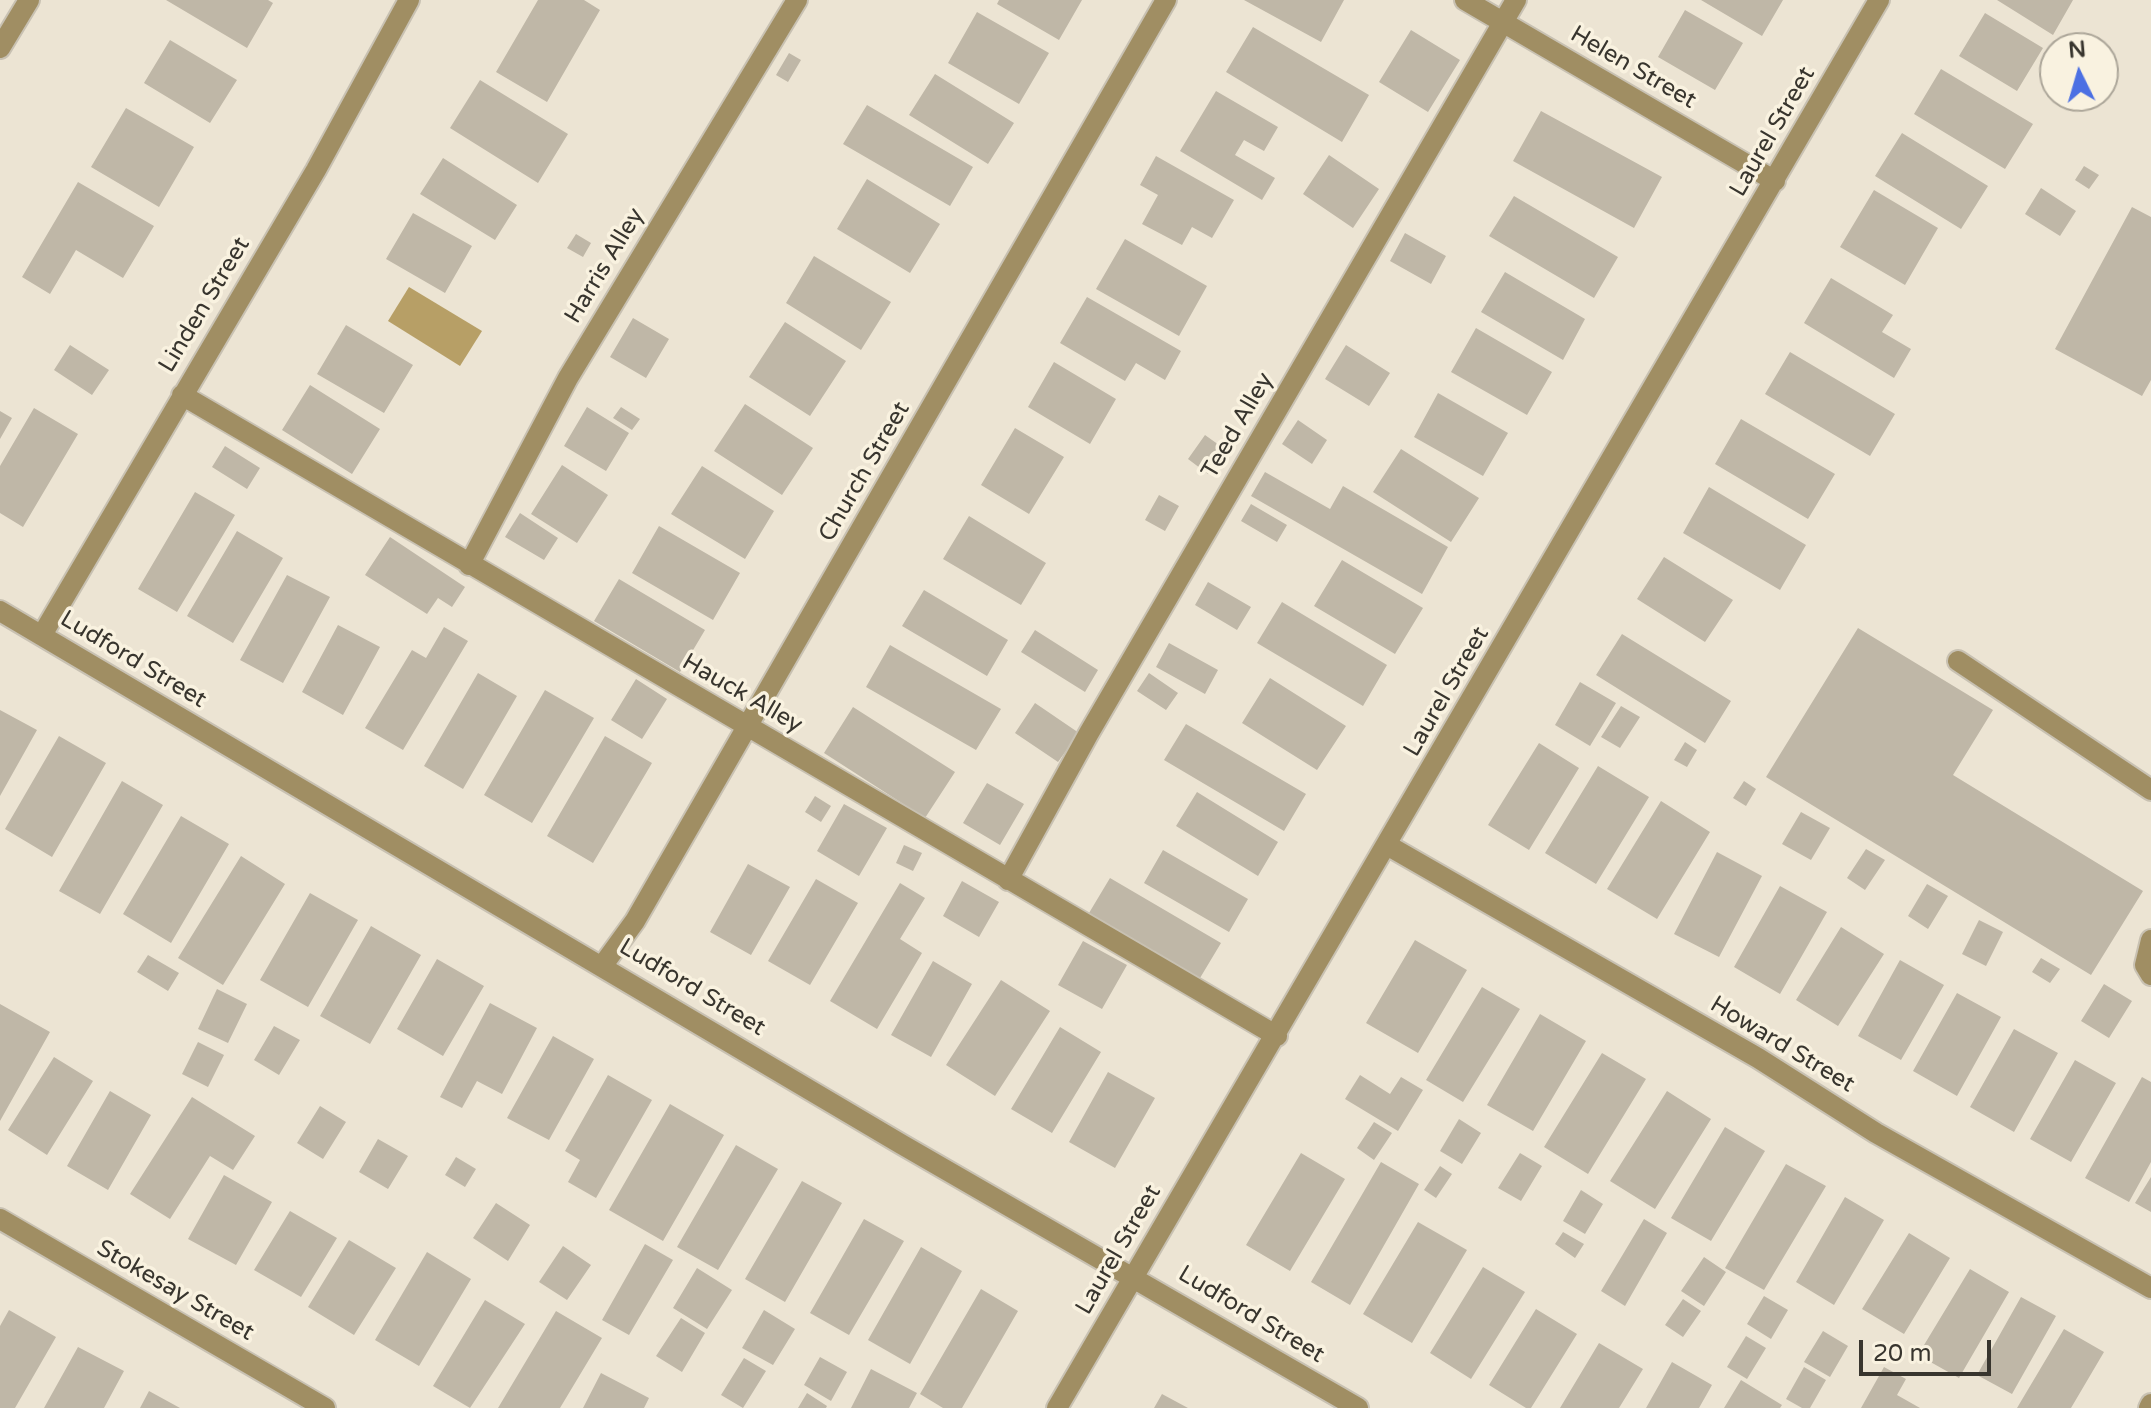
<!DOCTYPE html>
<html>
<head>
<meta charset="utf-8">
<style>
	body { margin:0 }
	#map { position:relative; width:2151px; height:1408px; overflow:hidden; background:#ece4d3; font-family:"Varela Round",sans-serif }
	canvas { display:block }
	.north { position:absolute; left:2039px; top:32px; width:80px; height:80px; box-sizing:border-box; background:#f9f2e0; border:2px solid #aca699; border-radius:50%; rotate:355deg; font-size:22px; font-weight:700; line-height:32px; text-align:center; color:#38352e }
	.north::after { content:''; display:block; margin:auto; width:28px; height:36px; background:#4c70e3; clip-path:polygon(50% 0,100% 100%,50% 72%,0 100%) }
	.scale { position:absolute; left:1859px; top:1340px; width:132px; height:36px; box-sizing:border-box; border:4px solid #38352e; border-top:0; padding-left:10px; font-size:24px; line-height:28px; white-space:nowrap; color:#38352e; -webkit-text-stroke:6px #f9f2e0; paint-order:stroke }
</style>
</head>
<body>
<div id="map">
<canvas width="2151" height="1408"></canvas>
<div class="north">N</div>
<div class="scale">20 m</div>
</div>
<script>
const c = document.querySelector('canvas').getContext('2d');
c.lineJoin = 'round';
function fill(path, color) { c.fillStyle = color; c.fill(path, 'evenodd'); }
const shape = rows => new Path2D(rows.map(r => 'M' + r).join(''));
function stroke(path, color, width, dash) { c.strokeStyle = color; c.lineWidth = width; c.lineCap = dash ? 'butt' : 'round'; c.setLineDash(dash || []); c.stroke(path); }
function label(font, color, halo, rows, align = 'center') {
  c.font = font + ' "Varela Round",sans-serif'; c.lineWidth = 7; c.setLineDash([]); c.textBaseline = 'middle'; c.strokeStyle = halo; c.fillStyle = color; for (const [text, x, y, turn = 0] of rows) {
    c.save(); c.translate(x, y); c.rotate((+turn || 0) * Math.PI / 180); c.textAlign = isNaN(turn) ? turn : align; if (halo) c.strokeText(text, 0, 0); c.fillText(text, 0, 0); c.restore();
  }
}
fill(shape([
	[409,287,482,331,460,366,388,321]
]), '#b79f66');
fill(shape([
	[166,0,268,0,273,3,247,48],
	[538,0,584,0,600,10,547,102,496,72],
	[999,0,1082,0,1059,40,997,4],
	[1244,0,1344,0,1321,42],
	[1701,0,1783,0,1762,36],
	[1997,0,2073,0,2053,35],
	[1685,10,1743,43,1715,90,1658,57],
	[977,12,1049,53,1019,104,948,63],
	[1985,13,2043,48,2017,91,1959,56],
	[1253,27,1369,95,1342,142,1226,72],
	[1411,30,1460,60,1428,112,1379,82],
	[170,40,237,80,210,123,144,83],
	[789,53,801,60,788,82,776,75],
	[1941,69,2033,124,2005,169,1914,114],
	[935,74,1014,123,988,164,909,115],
	[480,80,568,134,538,183,450,128],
	[1216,91,1278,127,1264,151,1244,140,1235,155,1275,178,1262,200,1180,151],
	[867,105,973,167,950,206,843,144],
	[126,108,194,147,159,207,91,167],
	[1541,111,1662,177,1634,228,1513,161],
	[1902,133,1988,186,1961,229,1875,176],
	[1329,155,1379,189,1353,228,1303,194],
	[1156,156,1234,200,1212,238,1192,227,1182,245,1142,224,1158,195,1140,185],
	[443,158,517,205,495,240,420,194],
	[2084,166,2099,175,2089,189,2075,180],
	[867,179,940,224,910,273,837,229],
	[78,182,154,226,123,278,76,250,50,294,22,277],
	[2041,188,2076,211,2060,236,2025,214],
	[1874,190,1938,228,1905,285,1840,247],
	[1514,196,1618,257,1594,298,1489,236],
	[2132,207,2151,217,2151,380,2142,396,2055,349],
	[413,213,472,246,445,293,386,259],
	[1405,233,1446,256,1431,284,1390,261],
	[576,234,591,243,583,257,567,248],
	[1125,239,1207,286,1179,336,1096,289],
	[814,256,891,302,861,350,786,303],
	[1505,272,1585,319,1563,360,1481,312],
	[1831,278,1893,315,1882,332,1911,349,1894,378,1804,323],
	[1087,297,1181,351,1165,380,1136,363,1125,381,1060,343],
	[633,318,669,339,646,378,610,357],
	[785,322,846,361,810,416,749,377],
	[346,325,413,365,384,413,317,374],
	[1476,328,1552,372,1527,415,1451,372],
	[70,345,109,370,92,395,54,370],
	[1346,345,1390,373,1369,406,1325,379],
	[1790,352,1895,414,1870,456,1765,394],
	[1054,362,1116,399,1090,444,1028,407],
	[310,385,380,429,352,474,282,430],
	[1438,393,1508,433,1483,476,1414,437],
	[745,404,813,448,782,495,714,451],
	[587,407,629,433,606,471,564,446],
	[621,407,640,419,632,430,613,418],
	[34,408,78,434,23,527,0,513,0,466],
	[0,411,12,418,0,439],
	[1741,419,1835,474,1808,519,1715,464],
	[1298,420,1327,440,1312,464,1282,444],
	[1015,428,1064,457,1029,514,981,485],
	[1205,435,1226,450,1208,474,1188,459],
	[225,446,260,468,247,489,212,467],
	[1401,449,1479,498,1451,542,1373,492],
	[562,465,608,495,577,543,531,514],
	[702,466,774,511,745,559,671,514],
	[1265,472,1330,509,1343,486,1448,547,1422,594,1251,496],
	[1709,487,1806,545,1780,590,1683,533],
	[195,492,235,515,177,612,138,589],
	[1159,495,1179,506,1165,531,1145,520],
	[1251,504,1287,525,1277,542,1241,521],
	[520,513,558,538,544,560,505,537],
	[969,516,1046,563,1021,605,943,559],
	[659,526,740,573,713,620,632,573],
	[237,531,283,558,233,643,187,616],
	[390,537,465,587,452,607,438,598,427,614,365,575],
	[1664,557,1733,600,1705,642,1637,599],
	[1342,560,1423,608,1395,654,1314,606],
	[287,575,330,597,283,683,240,660],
	[619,579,705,630,680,672,594,621],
	[1208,582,1251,607,1237,630,1195,605],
	[924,590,1008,640,987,676,902,626],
	[1282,602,1387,665,1363,706,1257,643],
	[338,625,380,647,343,715,302,692],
	[444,627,468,641,403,750,365,728,412,650,426,658],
	[1858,628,1993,710,1953,775,2143,891,2091,975,1766,777],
	[1035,630,1098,670,1085,692,1021,652],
	[1622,634,1731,701,1705,743,1596,675],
	[1169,643,1218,670,1205,694,1156,667],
	[890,645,1001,709,976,750,866,687],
	[478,673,517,696,463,789,424,766],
	[1149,673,1178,693,1166,710,1137,691],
	[1270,678,1346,726,1317,770,1242,723],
	[636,679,667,699,642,739,611,720],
	[1580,682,1616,703,1590,746,1555,725],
	[545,690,594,718,532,823,484,795],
	[1035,703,1079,733,1058,762,1015,733],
	[1621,706,1640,717,1620,748,1601,737],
	[853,707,955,772,925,818,824,753],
	[0,710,37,730,0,796],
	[1186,724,1306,794,1284,831,1164,760],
	[59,736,106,763,52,857,5,829],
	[605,736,652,763,593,863,547,836],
	[1685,742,1697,750,1687,767,1674,760],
	[1539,743,1579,768,1529,850,1488,825],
	[1598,766,1649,797,1596,884,1545,853],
	[122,781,163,805,100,914,59,891],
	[1744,781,1756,789,1746,806,1733,798],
	[987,783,1024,804,1000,845,963,823],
	[1197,792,1278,842,1258,876,1176,826],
	[815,796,831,806,821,822,805,812],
	[1661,801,1710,832,1657,919,1607,889],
	[844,804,887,828,859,876,817,851],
	[1801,812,1830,828,1811,860,1782,844],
	[181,816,229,844,171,943,123,914],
	[904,845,922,853,913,871,896,863],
	[1866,849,1885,860,1865,890,1847,878],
	[1163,850,1248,899,1229,932,1144,883],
	[1717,852,1762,876,1719,957,1674,934],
	[241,856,285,884,223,985,178,958],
	[748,864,790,887,751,955,710,932],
	[1110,878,1221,943,1200,978,1089,913],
	[816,879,858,903,810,985,768,961],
	[962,881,999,902,979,937,943,916],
	[900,883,925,898,900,939,922,953,877,1029,830,1001],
	[1927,884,1948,896,1928,929,1908,916],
	[1780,886,1827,912,1780,994,1734,967],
	[310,893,358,920,308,1007,260,980],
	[1979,920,2003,932,1986,966,1962,954],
	[371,926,421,955,370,1044,320,1016],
	[1841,927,1884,954,1838,1026,1796,1000],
	[1415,940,1467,970,1418,1053,1366,1023],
	[1083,941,1127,965,1102,1009,1058,985],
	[148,955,179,973,168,991,137,972],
	[2041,958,2060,969,2050,983,2032,972],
	[437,959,484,986,443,1056,397,1029],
	[1900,960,1944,985,1901,1060,1858,1036],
	[933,961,972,984,931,1057,891,1035],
	[1001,980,1050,1011,995,1096,946,1065],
	[2104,984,2132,1001,2109,1038,2081,1021],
	[1482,987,1520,1009,1463,1102,1426,1080],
	[217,989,247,1004,228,1043,198,1029],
	[1957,993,2001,1017,1957,1096,1913,1071],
	[490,1003,537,1028,502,1094,477,1081,462,1108,440,1097],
	[0,1004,50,1032,0,1121],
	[1540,1014,1586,1041,1533,1131,1487,1105],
	[274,1026,300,1040,279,1075,254,1060],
	[1060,1027,1101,1052,1052,1133,1011,1109],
	[2014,1029,2058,1053,2014,1132,1970,1107],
	[553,1036,594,1059,549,1140,507,1118],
	[198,1042,224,1055,208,1087,182,1074],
	[1602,1053,1646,1079,1588,1174,1544,1147],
	[54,1057,93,1081,47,1155,8,1130],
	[2075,1060,2116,1083,2071,1162,2030,1139],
	[1108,1072,1155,1098,1115,1168,1069,1142],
	[608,1075,652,1100,596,1198,568,1182,580,1160,565,1151],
	[1360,1075,1390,1094,1401,1077,1423,1090,1398,1131,1345,1099],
	[2142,1077,2151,1082,2151,1162,2129,1202,2085,1178],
	[110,1091,151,1115,108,1190,67,1166],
	[1667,1091,1711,1119,1655,1209,1610,1181],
	[192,1097,255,1136,233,1170,210,1156,170,1219,130,1194],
	[670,1104,724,1135,663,1241,609,1210],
	[320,1106,346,1122,323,1159,297,1143],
	[1459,1119,1481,1133,1462,1164,1440,1151],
	[1374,1122,1392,1133,1374,1160,1357,1148],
	[1725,1127,1765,1151,1711,1241,1671,1218],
	[378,1139,408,1156,388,1189,359,1172],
	[736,1145,778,1169,718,1270,677,1247],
	[1301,1153,1345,1179,1290,1271,1246,1245],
	[1520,1153,1542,1166,1521,1201,1498,1188],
	[456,1157,476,1169,465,1187,445,1175],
	[1381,1162,1419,1184,1350,1305,1311,1282],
	[1786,1164,1826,1186,1764,1290,1725,1268],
	[1440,1166,1452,1174,1436,1198,1424,1190],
	[224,1175,272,1202,236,1265,188,1239],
	[2151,1177,2151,1212,2135,1203],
	[802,1181,842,1203,785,1302,745,1279],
	[1581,1190,1603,1204,1585,1234,1563,1221],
	[1845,1197,1884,1220,1834,1305,1796,1282],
	[496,1203,530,1225,508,1261,473,1238],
	[290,1211,337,1238,301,1297,254,1270],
	[864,1219,904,1241,849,1335,810,1313],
	[1644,1219,1667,1233,1625,1306,1601,1291],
	[1418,1222,1467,1250,1412,1343,1363,1314],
	[1563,1232,1584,1244,1575,1258,1555,1244],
	[1909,1233,1950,1258,1904,1334,1862,1309],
	[349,1240,396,1268,354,1335,308,1307],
	[645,1244,673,1260,629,1335,602,1320],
	[563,1246,591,1265,567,1300,539,1282],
	[921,1247,962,1271,910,1364,868,1340],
	[427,1252,471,1279,419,1366,375,1340],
	[1704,1257,1726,1272,1704,1306,1681,1291],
	[1483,1267,1525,1292,1471,1379,1430,1353],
	[697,1268,732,1290,707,1329,673,1308],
	[1970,1269,2009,1292,1959,1378,1918,1355],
	[981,1289,1018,1311,962,1408,943,1408,920,1394],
	[1764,1296,1788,1310,1771,1339,1747,1324],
	[2021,1297,2056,1316,2012,1394,1977,1375],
	[1683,1299,1701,1311,1683,1337,1665,1325],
	[485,1300,525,1324,470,1408,433,1386],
	[1536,1309,1577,1334,1531,1408,1526,1408,1489,1385],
	[9,1310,56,1337,15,1408,0,1408,0,1326],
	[764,1310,795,1329,773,1365,742,1348],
	[556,1311,602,1338,560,1408,498,1408],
	[681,1318,705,1333,682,1372,656,1356],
	[2064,1329,2104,1352,2071,1408,2017,1408],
	[1823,1331,1848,1346,1830,1377,1804,1362],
	[1746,1336,1766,1348,1747,1379,1727,1367],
	[1599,1343,1643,1369,1619,1408,1560,1408],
	[78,1347,124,1371,104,1408,44,1408],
	[820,1357,847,1372,831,1401,804,1385],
	[744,1358,766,1371,743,1408,721,1395],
	[1672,1362,1712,1385,1699,1408,1646,1408],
	[1804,1367,1826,1380,1810,1408,1802,1408,1786,1399],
	[1884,1367,1906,1379,1897,1395,1920,1408,1861,1408],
	[871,1369,917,1393,909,1408,851,1408],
	[601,1373,649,1398,644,1408,583,1408],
	[1741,1380,1782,1405,1780,1408,1724,1408],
	[149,1391,180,1408,140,1408],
	[807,1393,827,1406,826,1408,798,1408],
	[1162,1394,1188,1408,1154,1408]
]), '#bfb7a7');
const minor = shape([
	[1465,0,1775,181],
	[0,48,29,0],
	[182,395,1277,1036],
	[469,565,568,378,797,0],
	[0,611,901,1144,1358,1408],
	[42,635,316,170,409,0],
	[1958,661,2151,790],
	[1387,845,1758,1058,1876,1133,2151,1288],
	[1008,880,1089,733,1516,0],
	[2151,940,2145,965,2151,975],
	[603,965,635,921,1166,0],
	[0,1219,325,1408],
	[1057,1408,1879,0],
	[2149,1408,2151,1404]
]);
stroke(minor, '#c8c1b2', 24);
stroke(minor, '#a08e63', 20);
label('24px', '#38352e', '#f9f2e0', [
	["Helen Street",1633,68,30],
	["Laurel Street",1773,132,-60],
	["Harris Alley",605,266,-59],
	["Linden Street",205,305,-59],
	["Teed Alley",1238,426,-60],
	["Church Street",865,472,-60],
	["Ludford Street",133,660,31],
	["Laurel Street",1447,692,-60],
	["Hauck Alley",742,694,30],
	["Ludford Street",692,988,31],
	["Howard Street",1782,1045,31],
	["Laurel Street",1119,1250,-60],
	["Stokesay Street",175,1291,30],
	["Ludford Street",1251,1315,31]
]);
</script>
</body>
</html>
